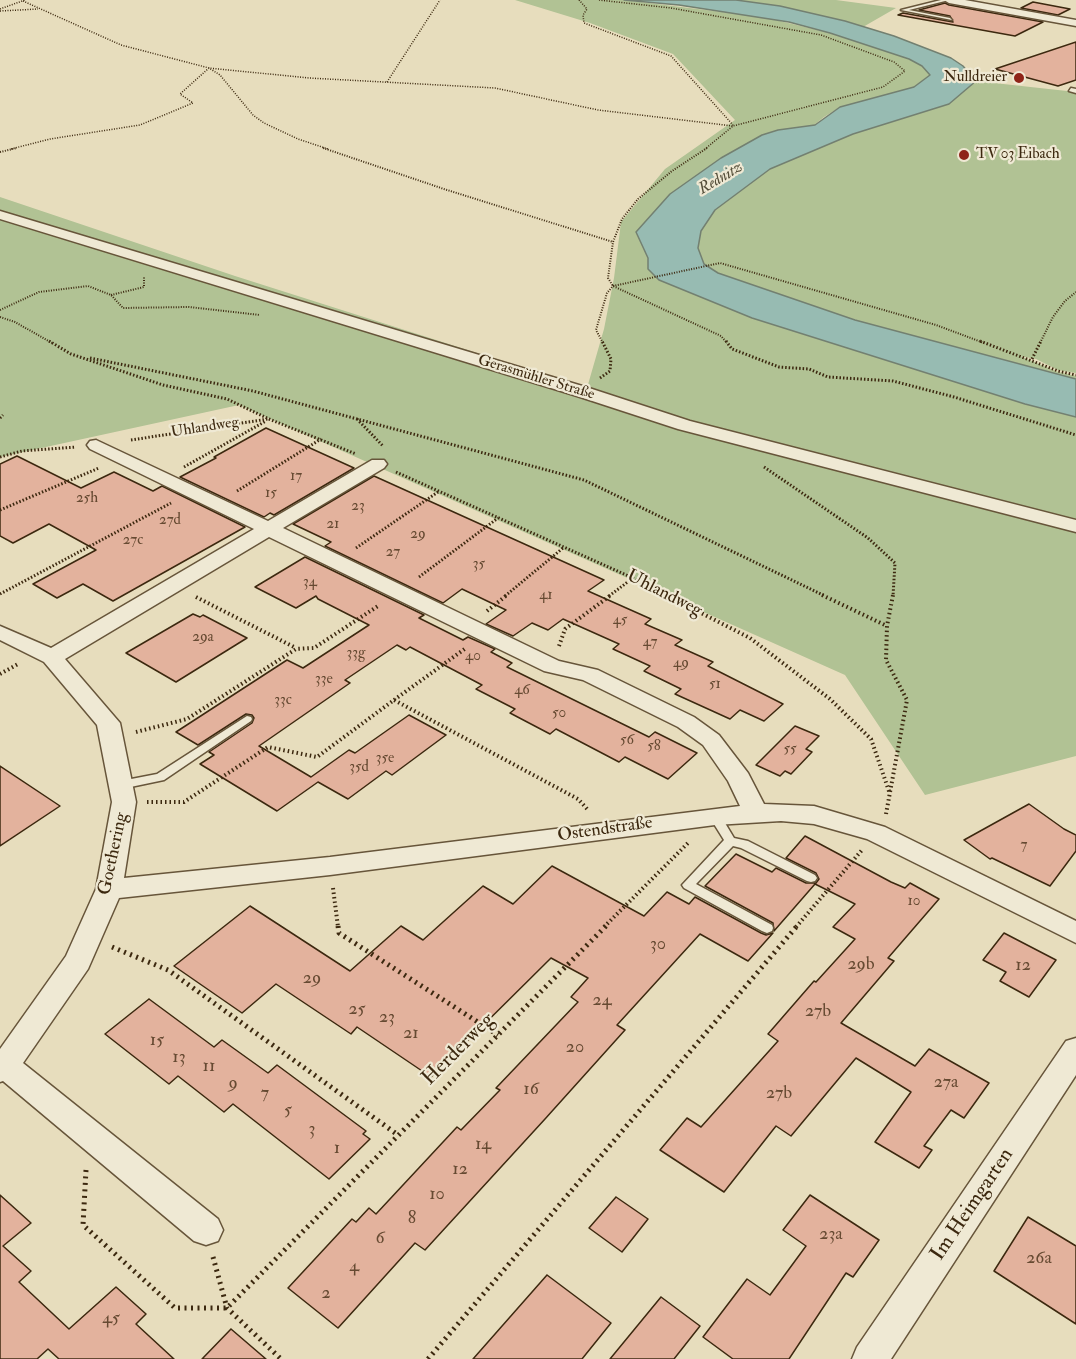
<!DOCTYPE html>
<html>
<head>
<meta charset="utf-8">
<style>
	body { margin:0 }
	canvas { display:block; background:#e7ddbd }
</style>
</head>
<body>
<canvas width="1076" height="1359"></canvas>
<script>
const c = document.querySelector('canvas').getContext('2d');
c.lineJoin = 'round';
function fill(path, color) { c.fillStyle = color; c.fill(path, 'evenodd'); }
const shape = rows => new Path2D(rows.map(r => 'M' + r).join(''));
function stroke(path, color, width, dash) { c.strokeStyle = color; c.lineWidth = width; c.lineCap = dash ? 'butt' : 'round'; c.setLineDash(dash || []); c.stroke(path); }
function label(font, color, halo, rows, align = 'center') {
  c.font = font + ' "IM FELL Double Pica",serif'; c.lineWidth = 4.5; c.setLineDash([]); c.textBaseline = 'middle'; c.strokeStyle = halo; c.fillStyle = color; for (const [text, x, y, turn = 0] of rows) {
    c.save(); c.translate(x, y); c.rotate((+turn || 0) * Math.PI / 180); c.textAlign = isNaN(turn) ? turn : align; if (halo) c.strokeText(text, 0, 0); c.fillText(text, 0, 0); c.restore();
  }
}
fill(shape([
	[515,0,624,0,763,17,830,33,909,59,922,66,930,75,914,87,840,107,824,117,648,258,648,269,752,318,1025,404,1076,417,1076,756,925,795,845,675,239,405,0,457,0,197,235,276,587,388,604,329,614,278,621,222,665,169,735,120,673,54,590,23],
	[736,0,836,0,896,8,863,27,780,6],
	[976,81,1076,92,1076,373,1058,370,1036,359,1020,356,1058,372,1076,376,1076,379,855,320,718,273,704,264,698,248,701,231,715,210,770,169,853,134,949,104]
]), '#b1c294');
const water = shape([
	[624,0,736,0,780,6,845,21,894,36,951,58,963,66,976,81,949,104,853,134,770,169,715,210,701,231,698,248,704,264,718,273,855,320,1076,379,1076,417,1025,404,752,318,659,280,648,269,648,258,636,232,670,194,721,158,762,135,778,130,815,125,840,107,914,87,930,75,922,66,909,59,830,33,789,22,679,5,624,0]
]);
fill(water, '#97bbb2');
stroke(water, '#738071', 1.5);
const building = shape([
	[1033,2,1070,9,1058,15,1021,8,1033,2],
	[945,3,949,5,1043,22,1015,36,898,15,903,13,953,22,950,16,919,10,945,3],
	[1076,42,1076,80,1058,86,995,69,1076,42],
	[266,428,354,468,274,515,270,513,264,517,180,477,216,458,214,457,266,428],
	[17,456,81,488,114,472,153,491,162,486,245,527,113,601,83,584,57,598,33,584,96,550,49,524,13,543,0,536,0,464,17,456],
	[374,476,604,580,588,591,651,619,645,624,682,640,675,645,713,662,708,666,783,704,764,721,740,710,730,719,675,694,681,689,644,671,650,666,613,649,619,644,563,619,548,630,532,623,513,636,486,624,506,610,462,589,443,603,325,546,331,542,293,524,374,476],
	[305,557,424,615,419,618,463,640,468,637,495,649,491,652,512,663,507,667,649,737,655,732,697,753,668,779,625,757,619,762,556,729,550,734,510,713,515,709,476,689,482,685,410,647,406,650,397,645,345,680,350,683,259,746,311,777,349,750,355,753,409,715,446,735,392,775,386,771,348,799,318,782,277,811,200,764,214,755,209,752,252,723,254,718,252,715,246,714,198,745,176,732,287,660,303,668,369,625,318,599,316,596,296,608,255,587,305,557],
	[193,614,200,617,203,615,247,638,176,682,126,653,193,614],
	[795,726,819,736,806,749,812,752,791,774,785,771,780,776,756,765,795,726],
	[0,766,60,806,0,846,0,766],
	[1029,804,1064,829,1076,835,1076,851,1050,886,992,858,990,859,964,840,1029,804],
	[805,836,891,882,905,888,910,883,939,899,888,958,894,961,841,1023,915,1066,929,1049,989,1083,964,1118,951,1110,924,1146,932,1150,919,1168,875,1142,911,1092,856,1058,791,1136,776,1126,724,1192,660,1150,687,1118,701,1127,778,1041,768,1034,814,981,816,982,855,939,833,927,855,904,815,884,774,931,773,923,705,886,736,854,772,872,776,868,806,883,816,883,819,879,816,873,786,858,805,836],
	[552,866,644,916,667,892,689,904,695,897,761,933,766,935,773,933,748,961,700,934,617,1025,625,1030,545,1119,425,1250,415,1243,338,1328,288,1288,352,1219,356,1222,369,1208,376,1214,457,1127,461,1130,500,1090,496,1088,578,1002,571,997,588,978,551,958,431,1077,357,1027,351,1034,276,984,242,1013,174,966,250,906,350,971,401,926,423,940,483,886,513,904,552,866],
	[1004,933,1056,960,1029,997,1000,981,1006,972,983,960,1004,933],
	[149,999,214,1047,222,1040,268,1073,277,1065,366,1131,363,1134,370,1139,329,1179,233,1104,224,1112,178,1076,169,1084,105,1034,149,999],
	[0,1195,31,1223,3,1246,31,1271,19,1282,69,1329,116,1287,146,1314,136,1324,174,1359,59,1359,48,1349,37,1359,0,1359,0,1195],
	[810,1195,879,1240,853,1277,846,1273,789,1359,733,1359,703,1337,747,1279,770,1295,806,1246,783,1230,810,1195],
	[616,1197,648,1219,622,1252,589,1228,616,1197],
	[1028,1217,1076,1246,1076,1324,994,1271,1028,1217],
	[547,1275,611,1323,582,1359,473,1359,547,1275],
	[661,1297,700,1326,674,1359,610,1359,661,1297],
	[231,1329,266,1359,202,1359,231,1329]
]);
fill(building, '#e3b29d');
stroke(building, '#3c280f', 1.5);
const lane = shape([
	[941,0,949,0,909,10,950,18,952,20,901,10,941,0],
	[1071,88,1076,89,1076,93,1069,91,1071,88],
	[247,716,251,717,252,719,251,721,164,780,121,789,117,788,115,785,117,782,121,781,157,774,247,716],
	[715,812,719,813,734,838,748,841,815,875,817,878,815,881,811,882,807,881,741,848,733,846,696,884,772,925,773,928,772,931,767,933,762,931,684,888,682,885,724,840,709,816,711,813,715,812]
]);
const street = shape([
	[944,0,965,0,1076,20,1076,26,949,3,944,0],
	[0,211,589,388,690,421,1076,520,1076,532,678,429,577,396,0,219,0,211],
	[96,440,268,521,372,460,384,460,387,464,384,468,283,528,559,661,598,670,694,717,719,735,748,773,764,804,814,806,885,827,1076,921,1076,943,867,839,814,824,781,821,715,825,330,875,119,898,88,969,23,1063,218,1219,223,1230,218,1241,206,1245,194,1241,3,1081,0,1082,0,1049,66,956,96,889,112,802,97,725,44,662,0,640,0,626,51,648,254,529,90,449,87,445,90,441,96,440],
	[269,537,544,671,583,680,678,727,703,745,728,781,740,806,330,857,124,878,136,802,120,723,65,659,269,537],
	[1076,1038,1076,1075,891,1359,852,1359,857,1347,1066,1041,1076,1038]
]);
stroke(lane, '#67553a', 3);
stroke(street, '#67553a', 3);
stroke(shape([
	[579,0,587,9,583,15,584,23,671,56,733,125],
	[599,0,671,8,821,35,894,62,905,71,883,87,733,126,705,149],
	[23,1,121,45,209,68,220,75,253,115,264,123,298,139,328,149],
	[0,9,25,0],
	[0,11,38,9],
	[387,82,440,0],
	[11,149,50,139,140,125,193,103,180,94,209,68,309,78,495,88,598,110,733,126]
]), '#3c280f', 1.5, [1, 1.5]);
stroke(shape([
	[323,148,444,189,613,242],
	[707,148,672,171,638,199,622,219,613,242,608,278,613,286,721,336,727,343],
	[0,152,17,148],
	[111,295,144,287,144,277],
	[0,310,39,292,88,286,111,295,123,308,189,307,260,315],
	[0,317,15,322,52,343],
	[603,343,596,330,607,293,613,286,720,263,936,325,984,343],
	[1040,343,1053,317,1065,301,1076,292]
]), '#3c280f', 2, [1, 1.5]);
stroke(shape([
	[49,341,71,354,163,385,227,399,269,419,356,454],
	[726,341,732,349,779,367,809,369,828,377,893,381,954,397,1076,435],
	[980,341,1058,371,1076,375],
	[90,358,253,391,584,480,825,596],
	[1032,359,1041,341],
	[600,378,610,371,611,359,602,341],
	[0,418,3,415],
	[357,419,383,446],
	[131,440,268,419],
	[0,457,22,451,76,447],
	[184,467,266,421],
	[764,467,868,538,895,563,893,596],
	[396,472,633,578,669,596],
	[237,491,321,439],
	[0,510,99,468],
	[356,548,438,492],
	[419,577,498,518],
	[0,594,171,503],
	[505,596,563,548],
	[609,596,633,578]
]), '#3c280f', 3, [1.5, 2]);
stroke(shape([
	[666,595,750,638,830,699,871,739,890,794],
	[822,595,887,626],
	[196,597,296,648],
	[487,611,507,595],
	[559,646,565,629,611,595],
	[0,674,18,664],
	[394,700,466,648],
	[136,732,187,719,296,649,314,648,378,606],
	[147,802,184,802,268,747,317,757,394,700,578,799,589,811],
	[886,814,907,700,886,660,887,626,893,595],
	[333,888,338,927],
	[604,927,689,842],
	[796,927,862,850]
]), '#3c280f', 4, [1.5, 3]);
stroke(shape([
	[338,926,339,933,498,1035],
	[112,947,168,970,398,1135],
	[86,1170,83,1225,175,1308,227,1308,606,926],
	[213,1257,227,1308,281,1359],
	[428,1359,797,926]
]), '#3c280f', 5, [2, 4.5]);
fill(lane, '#efe9d4');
fill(street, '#efe9d4');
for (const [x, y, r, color] of [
	[1019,78,6,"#8f2418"],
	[964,155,6,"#8f2418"]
]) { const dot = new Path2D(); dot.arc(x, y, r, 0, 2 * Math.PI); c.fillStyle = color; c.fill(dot); stroke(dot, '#efe9d4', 2); }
label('15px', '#3c280f', '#efe9d4', [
	["Nulldreier",1007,78],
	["TV 03 Eibach",976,155,"left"]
], 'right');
label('15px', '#3c280f', '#efe9d4', [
	["Gerasmühler Straße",536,378,17],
	["Uhlandweg",205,428,-9]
]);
label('15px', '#664a32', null, [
	["17",296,477],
	["15",271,494],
	["25h",87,499],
	["23",358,507],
	["27d",170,521],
	["21",333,525],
	["29",418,535],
	["27c",133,541],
	["27",393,553],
	["35",479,565],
	["34",310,583],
	["41",546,596],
	["45",620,621],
	["29a",203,638],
	["47",650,643],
	["33g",356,654],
	["40",473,657],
	["49",681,664],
	["33e",324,680],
	["51",715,685],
	["46",522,691],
	["33c",283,701],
	["50",559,714],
	["56",627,741],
	["58",654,747],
	["55",790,750],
	["35e",385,759],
	["35d",359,768],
	["7",1024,846],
	["10",914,902]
]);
label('italic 16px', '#534d38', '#efe9d4', [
	["Rednitz",721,179,-31]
]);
label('18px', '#3c280f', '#efe9d4', [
	["Uhlandweg",664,594,27],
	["Ostendstraße",605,830,-8],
	["Goethering",114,854,-78]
]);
label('18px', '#664a32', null, [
	["30",658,945],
	["29b",861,965],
	["12",1023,966],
	["29",312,979],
	["24",602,1001],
	["25",357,1010],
	["27b",818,1012],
	["23",387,1018],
	["21",411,1034],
	["15",157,1041],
	["20",575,1048],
	["13",179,1058],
	["11",209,1067],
	["27a",946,1083],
	["9",233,1084],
	["16",531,1090],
	["7",265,1094],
	["27b",779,1094],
	["5",288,1111],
	["3",312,1130],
	["14",483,1145],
	["1",337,1149],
	["12",460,1170],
	["10",437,1195],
	["8",412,1219],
	["23a",831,1235],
	["6",380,1239],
	["26a",1039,1259],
	["4",354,1267],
	["2",326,1294],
	["45",111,1319]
]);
label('21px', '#3c280f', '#efe9d4', [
	["Herderweg",459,1050,-45],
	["Im Heimgarten",973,1205,-56]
]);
</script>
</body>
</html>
